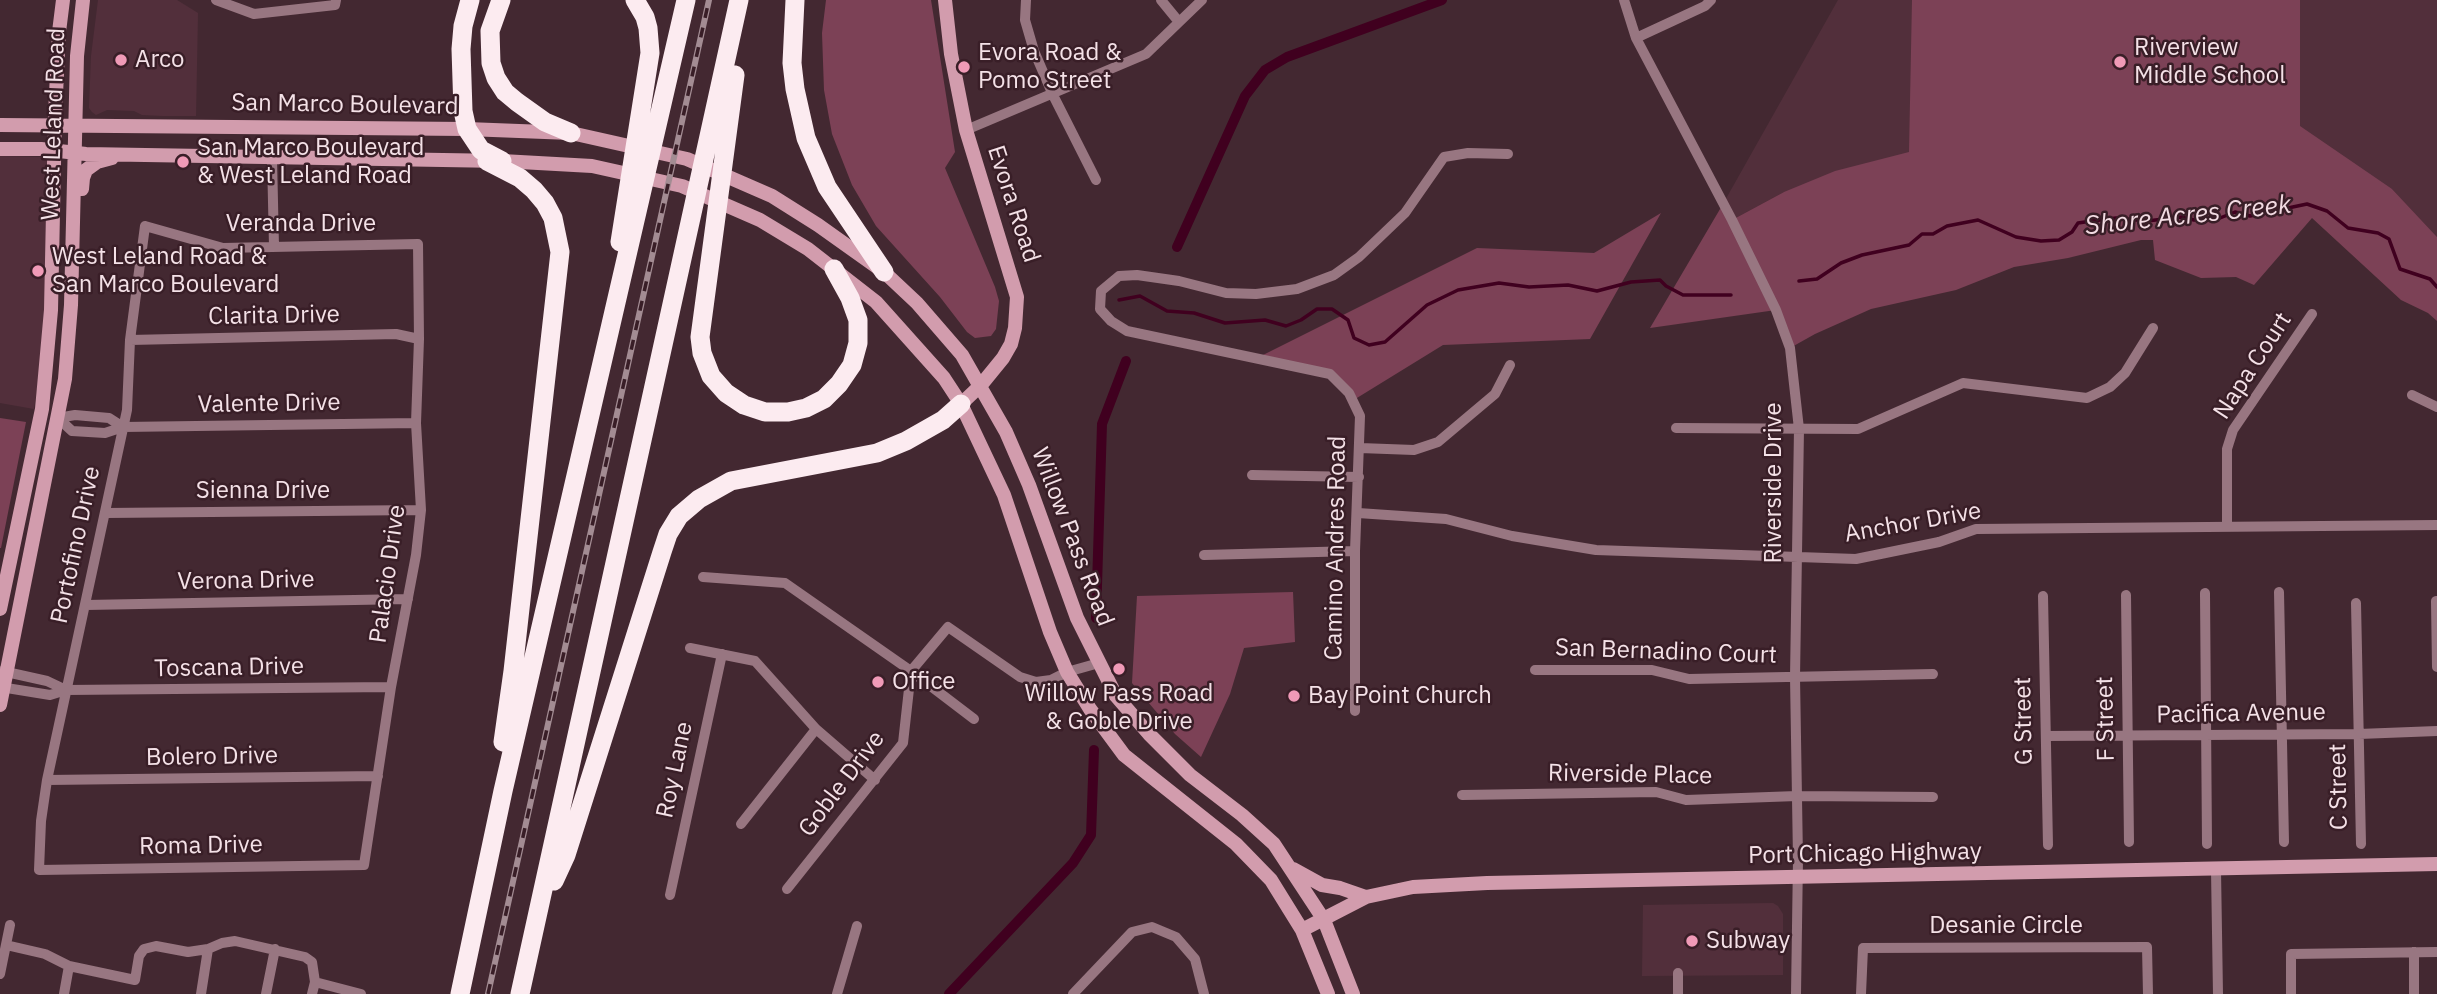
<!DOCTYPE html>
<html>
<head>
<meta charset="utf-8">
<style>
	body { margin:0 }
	canvas { display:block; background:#432831 }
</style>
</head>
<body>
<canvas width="2437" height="994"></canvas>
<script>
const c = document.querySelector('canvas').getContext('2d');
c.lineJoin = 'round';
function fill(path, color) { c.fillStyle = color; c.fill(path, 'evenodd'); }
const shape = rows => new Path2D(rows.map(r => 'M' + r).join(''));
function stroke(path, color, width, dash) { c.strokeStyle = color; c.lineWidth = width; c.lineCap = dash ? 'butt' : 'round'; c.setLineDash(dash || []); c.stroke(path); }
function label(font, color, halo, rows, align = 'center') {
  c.font = font + ' "IBM Plex Sans",sans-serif'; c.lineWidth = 5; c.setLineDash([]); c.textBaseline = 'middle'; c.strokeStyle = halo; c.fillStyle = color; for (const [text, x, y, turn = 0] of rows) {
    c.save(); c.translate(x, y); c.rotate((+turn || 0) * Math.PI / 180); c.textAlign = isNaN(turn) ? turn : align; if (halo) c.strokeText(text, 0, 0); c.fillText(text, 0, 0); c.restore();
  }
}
fill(shape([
	[98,0,177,0,198,13,196,116,163,116,142,115,134,111,107,110,96,115,92,112,89,108,91,56],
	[1838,0,2437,0,2437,237,2392,189,1784,192,1732,220,1723,204],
	[0,156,48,157,46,327,34,409,0,403],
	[1773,903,1778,906,1783,914,1783,975,1642,976,1643,905]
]), '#522f3b');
fill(shape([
	[826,0,931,0,955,152,945,168,995,287,999,301,996,329,991,336,975,338,967,332,940,297,876,226,852,185,832,134,824,90,822,33],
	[1912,0,2300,0,2300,126,2392,189,2437,237,2437,321,2428,313,2401,300,2312,218,2254,285,2236,277,2201,278,2155,260,2153,240,2141,240,2068,258,2014,267,1956,290,1871,309,1815,334,1790,348,1776,310,1650,328,1723,204,1732,220,1784,192,1835,171,1909,152],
	[1661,213,1590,339,1443,345,1352,401,1330,374,1255,359,1477,248,1594,253],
	[0,418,26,422,1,548,0,548],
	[1293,592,1295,642,1244,648,1230,694,1201,757,1175,734,1132,683,1137,596]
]), '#7c4156');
stroke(shape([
	[1799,281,1817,279,1841,263,1862,255,1909,245,1922,234,1933,234,1947,226,1978,220,2016,237,2041,241,2059,240,2072,232,2078,223,2092,221,2116,218,2147,221,2181,217,2194,220,2220,218,2235,212,2250,216,2307,204,2327,211,2348,228,2378,233,2389,239,2400,269,2430,279,2437,287],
	[1119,300,1140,296,1167,311,1194,313,1225,323,1265,320,1286,326,1301,320,1317,309,1332,309,1348,320,1354,338,1369,345,1385,342,1427,305,1458,290,1499,283,1529,287,1568,285,1597,291,1631,282,1660,280,1666,286,1683,295,1731,295]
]), '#40001f', 3.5);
stroke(shape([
	[1177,247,1245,96,1265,70,1287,57,1442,0],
	[1096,618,1102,424,1126,361],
	[949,994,1073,863,1091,835,1094,750]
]), '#40001f', 10);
stroke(shape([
	[216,0,254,14,335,5,336,0],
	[1026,0,1025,20,1034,51,1053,95,1096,180],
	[1161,0,1179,22],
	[1624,0,1636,38,1732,220,1776,310,1790,348,1799,429,1795,677,1798,859,1796,994],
	[1636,38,1705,6,1711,0],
	[966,130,1146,54,1202,0],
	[272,157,274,247],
	[145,226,223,248,418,244,419,339,416,423,421,510,416,555,391,687,364,865,39,870,41,821,47,780,127,410,130,340,145,226],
	[130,340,396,334,419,339],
	[2412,395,2437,407],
	[58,418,72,431,105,433,123,427,416,423],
	[58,418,75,415,109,418,123,427],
	[1676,428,1858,429,1963,383,2087,398,2110,387,2125,373,2153,328],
	[1360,448,1414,450,1438,442,1495,394,1510,365],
	[1252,475,1359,477],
	[106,513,421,510],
	[1358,513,1446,519,1512,536,1596,550,1856,559,1939,542,1976,529,2437,525],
	[2227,526,2227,449,2233,430,2312,314],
	[1204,555,1355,551],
	[703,577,785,583,911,671,974,719],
	[2279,592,2284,842],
	[2205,593,2207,844],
	[2126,595,2129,842],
	[2043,596,2048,845],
	[2436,601,2437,667],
	[2356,603,2361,844],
	[86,605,408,599],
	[690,648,755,661,816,729,875,780],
	[1535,670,1652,670,1689,679,1933,674],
	[2,671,47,681,66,690],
	[0,687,50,695,66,690,391,687],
	[1355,711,1355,551,1360,416,1349,393,1330,374,1127,331,1111,321,1100,309,1101,291,1119,276,1137,275,1179,281,1226,293,1256,294,1297,289,1334,275,1359,257,1405,213,1444,157,1468,153,1508,154],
	[2046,736,2359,734,2437,731],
	[47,780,378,776],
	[1462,795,1656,792,1686,800,1797,796,1933,797],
	[741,824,816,729],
	[2216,870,2218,994],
	[787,889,903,743,911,671,948,627,1020,677,1036,682,1051,680,1067,672,1099,663],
	[670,895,722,654],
	[6,945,45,954,69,966,135,980,139,956,144,949,156,946,188,952,208,949,222,943,235,941,305,957,312,962,315,982,312,994],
	[1678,973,1678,994],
	[0,974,10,925],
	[315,982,361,994],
	[64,994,69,966],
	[201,994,208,949],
	[266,994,275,949],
	[837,994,857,926],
	[1073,994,1132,932,1152,927,1176,937,1195,959,1204,994],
	[1861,994,1863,948,2147,947,2148,994],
	[2291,994,2291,954,2437,952],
	[2414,994,2414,952]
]), '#987681', 10);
stroke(shape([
	[945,0,951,54,966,130,1017,297,1015,328,1011,344,1003,358,981,385,961,404],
	[0,125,467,129,571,133,687,159,772,196,818,225,884,272,917,303,962,355,1006,432,1029,485,1077,618,1116,696,1149,734,1190,775,1242,815,1274,844,1324,920,1353,994],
	[0,149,41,149,86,154,502,161,592,166,682,186,760,220,808,249,876,302,944,378,961,404,1004,495,1050,632,1067,672,1090,709,1124,755,1236,844,1271,880,1302,930,1328,994],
	[82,189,83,178,86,170,97,162,112,158],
	[0,609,42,409,51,310,55,115,59,32,63,0],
	[0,705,65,379,71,305,77,56,83,0],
	[1293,869,1322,885,1340,888,1366,897],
	[1302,930,1366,897,1413,887,1487,883,2437,864]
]), '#d29cad', 14);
stroke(shape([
	[470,0,463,26,461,49,463,111,467,129,481,150,502,161],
	[501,0,490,31,491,63,496,78,505,92,517,102,545,122,571,133],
	[795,0,792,63,795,89,806,138,827,187,884,272],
	[735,75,700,337,702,353,711,376,726,393,744,405,765,412,788,412,806,408,824,399,839,384,852,365,858,343,858,320,850,298,834,269],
	[487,161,520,178,534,190,545,203,553,218,560,252,513,671,503,742],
	[620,242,650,53,648,28,645,17,635,0],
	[554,881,566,855,662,552,668,534,679,516,699,499,731,481,877,453,906,441,943,420,961,404],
	[460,994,503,791,686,0],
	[520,994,739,0]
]), '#fcebf0', 19);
const rail = shape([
	[488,994,709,0]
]);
stroke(rail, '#a38c93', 6);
stroke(rail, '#391e27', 3.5, [10]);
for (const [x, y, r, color] of [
	[121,60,7,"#f09ab7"],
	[2120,62,7,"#f09ab7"],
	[964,67,7,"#f09ab7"],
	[183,162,7,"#f09ab7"],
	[38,271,7,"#f09ab7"],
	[1119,669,7,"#f09ab7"],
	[878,682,7,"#f09ab7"],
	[1294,696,7,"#f09ab7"],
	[1692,941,7,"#f09ab7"]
]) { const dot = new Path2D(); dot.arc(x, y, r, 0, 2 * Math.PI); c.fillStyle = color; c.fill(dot); stroke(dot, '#391e27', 2.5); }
label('24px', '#f4e1e7', '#391e27', [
	["Riverview",2134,48],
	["Middle School",2134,76],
	["Evora Road &",978,53],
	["Pomo Street",978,81],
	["Arco",135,60],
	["San Marco Boulevard",197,148],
	["& West Leland Road",197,176],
	["West Leland Road &",52,257],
	["San Marco Boulevard",52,285],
	["Office",892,682],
	["Willow Pass Road",1119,694,"center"],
	["& Goble Drive",1119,722,"center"],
	["Bay Point Church",1308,696],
	["Subway",1706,941]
], 'left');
label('24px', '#f4e1e7', '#391e27', [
	["San Marco Boulevard",345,105,1],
	["West Leland Road",54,124,-88],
	["Evora Road",1013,204,72],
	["Veranda Drive",301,224],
	["Clarita Drive",274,316,-1],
	["Napa Court",2253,366,-57],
	["Valente Drive",269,404,-1],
	["Riverside Drive",1774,483,-90],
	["Sienna Drive",263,491],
	["Anchor Drive",1913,523,-10],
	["Willow Pass Road",1072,537,69],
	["Portofino Drive",76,545,-78],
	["Camino Andres Road",1336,548,-89],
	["Palacio Drive",388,574,-82],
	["Verona Drive",246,581,-1],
	["San Bernadino Court",1666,652,2],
	["Toscana Drive",229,668,-1],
	["Pacifica Avenue",2241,714,-1],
	["F Street",2106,719,-91],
	["G Street",2024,721,-91],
	["Bolero Drive",212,757,-1],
	["Roy Lane",675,770,-78],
	["Riverside Place",1630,775,1],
	["Goble Drive",842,784,-53],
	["C Street",2339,787,-91],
	["Roma Drive",201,846,-1],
	["Port Chicago Highway",1865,854,-1],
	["Desanie Circle",2006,926]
]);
label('italic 26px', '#f2dbe2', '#391e27', [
	["Shore Acres Creek",2188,216,-6]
]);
</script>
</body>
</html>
